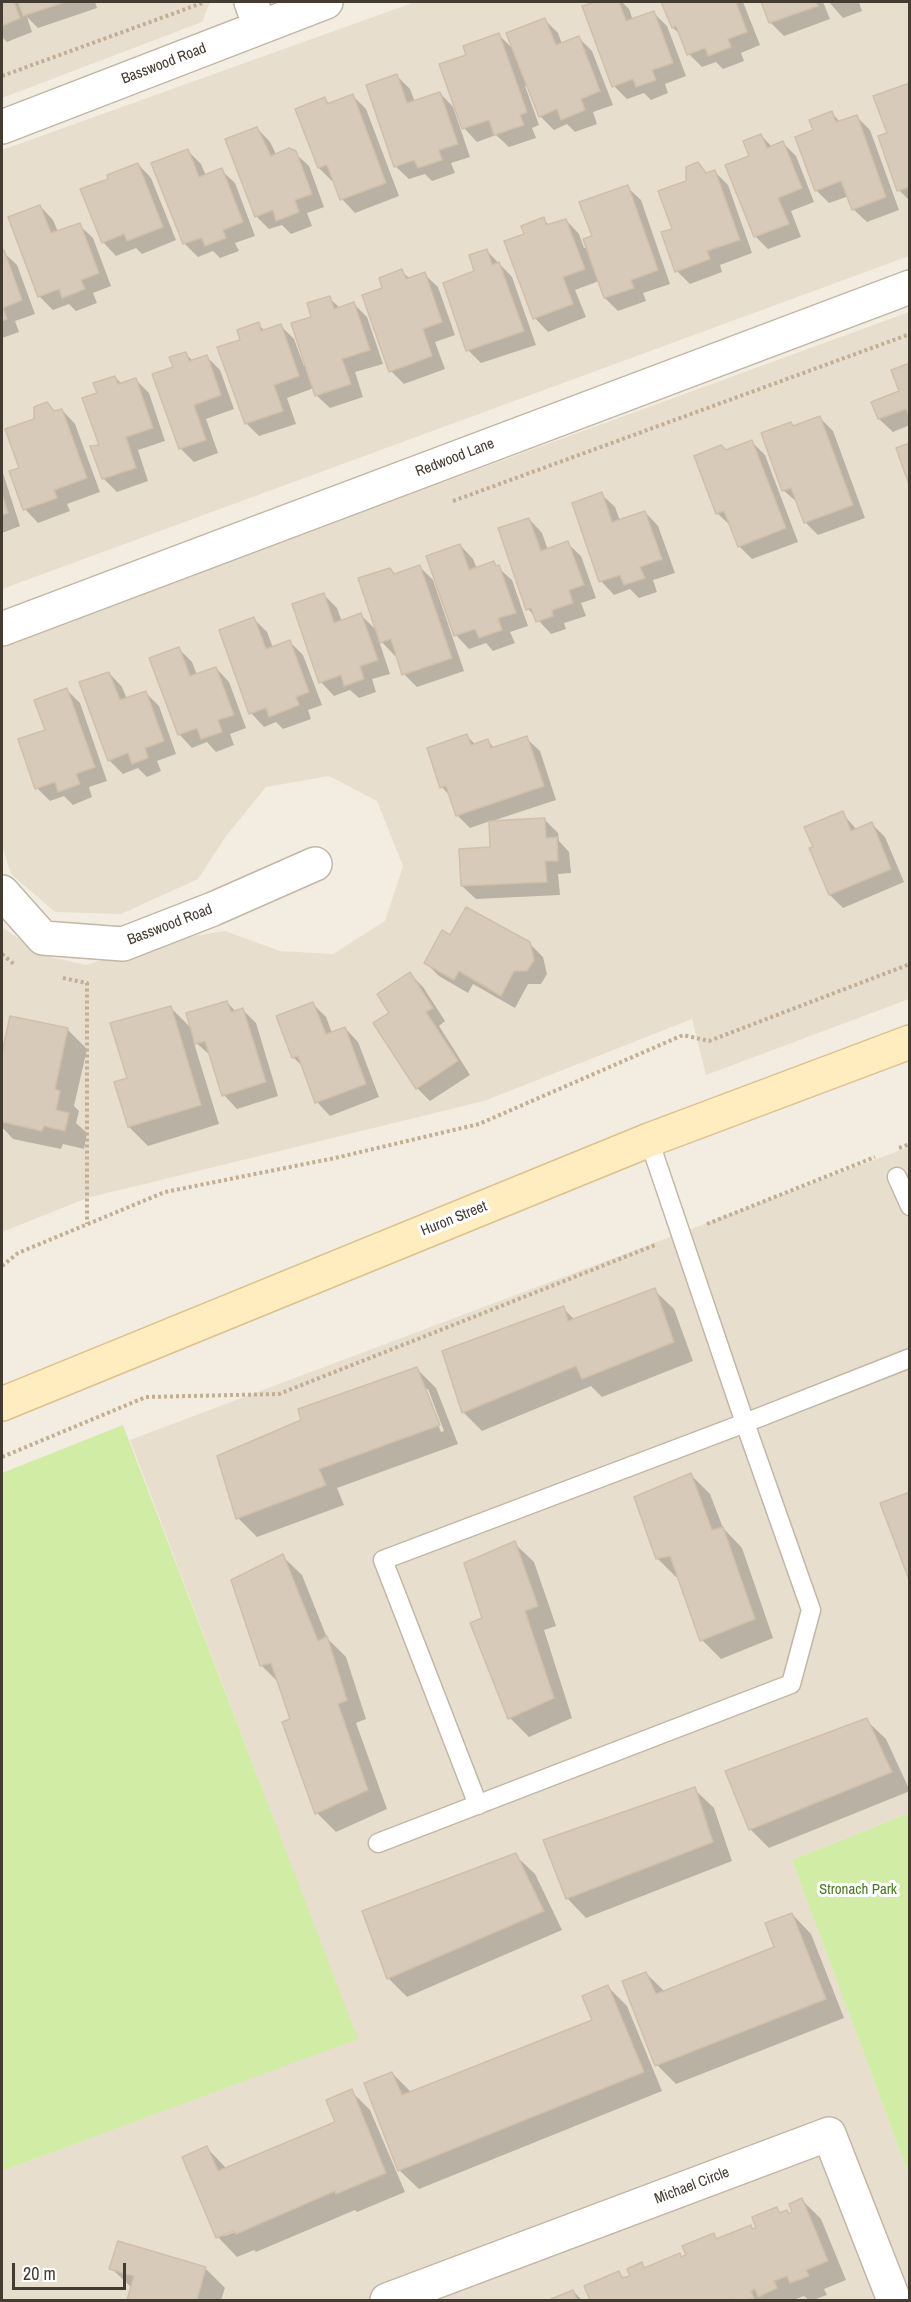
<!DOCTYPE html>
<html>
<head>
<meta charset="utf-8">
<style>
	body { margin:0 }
	#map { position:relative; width:911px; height:2302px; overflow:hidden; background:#f3ece1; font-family:"Archivo Narrow",sans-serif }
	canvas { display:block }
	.frame { position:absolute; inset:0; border:3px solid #443c31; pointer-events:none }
	.scale { position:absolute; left:12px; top:2263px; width:114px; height:27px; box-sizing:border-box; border:3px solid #443c31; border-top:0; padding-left:8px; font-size:18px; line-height:21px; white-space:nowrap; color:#443c31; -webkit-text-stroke:4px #fff; paint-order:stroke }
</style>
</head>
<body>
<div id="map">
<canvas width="911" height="2302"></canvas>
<div class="frame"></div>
<div class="scale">20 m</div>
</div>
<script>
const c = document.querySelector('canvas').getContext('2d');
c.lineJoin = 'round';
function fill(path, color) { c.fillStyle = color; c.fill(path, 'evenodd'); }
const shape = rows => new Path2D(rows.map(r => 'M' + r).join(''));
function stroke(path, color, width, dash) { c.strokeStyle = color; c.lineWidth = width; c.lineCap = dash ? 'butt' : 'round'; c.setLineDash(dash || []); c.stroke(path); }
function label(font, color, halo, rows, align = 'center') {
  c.font = font + ' "Archivo Narrow",sans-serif'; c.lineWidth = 6; c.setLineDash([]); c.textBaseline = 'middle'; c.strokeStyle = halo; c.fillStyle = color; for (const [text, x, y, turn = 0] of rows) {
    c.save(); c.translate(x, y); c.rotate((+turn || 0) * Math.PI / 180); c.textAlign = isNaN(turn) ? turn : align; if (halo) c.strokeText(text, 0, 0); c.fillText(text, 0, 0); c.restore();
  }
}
fill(shape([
	[2,2,210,2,202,22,2,98],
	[415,2,909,2,909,256,2,589,2,150],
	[909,312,909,999,706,1075,692,1019,484,1101,87,1198,2,1232,2,927,42,955,86,965,167,940,225,931,280,951,333,954,385,921,403,866,377,801,329,776,266,787,226,836,198,879,121,914,55,912,11,874,2,846,2,643],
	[909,1147,909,1813,792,1860,909,2175,909,2300,2,2300,2,2171,357,2039,130,1440]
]), '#e7dece');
fill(shape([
	[123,1425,358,2039,2,2171,2,1473],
	[909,1813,909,2175,792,1860]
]), '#d0eca5');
fill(shape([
	[2,2,95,2,97,8,38,28,27,17,32,32,7,42,2,37],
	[599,2,622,2,629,9,633,20,653,12,667,26,686,76,665,84,668,93,651,100,644,93,627,99,614,86,584,7],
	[663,2,743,2,760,45,741,53,744,61,723,69,716,62,702,67,689,54,682,36,673,28],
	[761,2,823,2,830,19,784,36,770,22],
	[829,2,859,2,862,11,843,18],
	[544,19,558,33,562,44,579,38,592,51,613,105,593,112,597,124,575,132,567,124,554,130,540,116,528,85,525,86,539,125,532,128,536,138,509,147,496,135,477,142,464,128,468,56,499,35,515,51],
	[397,76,410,89,415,102,440,93,453,107,470,157,451,163,455,173,432,181,425,174,409,179,395,166],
	[910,85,910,201,899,190,889,134],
	[353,96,366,109,399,196,355,213,342,199,335,180,332,181,319,168,325,99,330,105],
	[832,113,840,122,856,116,870,130,899,210,867,222,853,209,849,196,829,203,816,190,815,131],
	[257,128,270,142,277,156,295,153,309,166,324,207,307,213,312,226,291,234,282,225,269,229,256,216],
	[761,135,772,147,783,143,796,156,814,202,791,211,801,237,768,249,755,236,751,157],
	[188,151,201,164,206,176,221,170,235,183,255,236,235,243,239,251,220,258,213,251,198,257,185,244,153,164],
	[138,164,151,178,176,240,142,254,136,248,116,256,103,242,110,179],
	[698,164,708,174,715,172,728,185,752,253,720,265,722,272,690,284,677,271,688,182],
	[627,187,641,200,670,284,643,293,646,301,618,311,605,298,599,281,575,290,586,317,548,332,535,318,506,242,526,235,543,219,550,226,566,220,579,234,584,248,587,247],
	[40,206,53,220,58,232,79,225,93,238,111,286,93,293,97,303,76,311,69,304,53,310,39,296],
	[487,251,512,277,536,345,481,363,468,350,476,272],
	[3,252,17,265,35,314,15,321,19,332,2,338,2,253],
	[401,271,410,279,424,274,438,287,455,335,435,342,445,369,404,384,391,371,384,289],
	[329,298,340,308,354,304,367,317,383,364,355,372,363,397,330,408,316,395,314,388,287,398,296,424,259,436,246,423,241,340,258,324,265,331,281,326,294,339,304,366,307,365,313,318],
	[185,353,193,361,207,357,220,370,234,409,206,419,218,453,194,462,180,448,175,368],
	[910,364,910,425,893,432,879,419,873,403,901,392],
	[115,377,122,384,136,380,149,393,165,441,138,450,148,481,117,492,103,478,99,394],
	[62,410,75,424,100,492,67,504,70,511,38,523,25,509,21,469,55,413],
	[820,418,833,431,865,518,818,535,805,522,798,503,783,490,791,424,795,427],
	[752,442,765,455,798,542,752,559,739,546,731,526,717,513,726,452],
	[2,470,20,526,2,533],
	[601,494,615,507,620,521,645,512,658,526,675,573,653,580,657,592,639,598,630,589,614,595,601,581,573,504],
	[529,519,542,533,548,550,567,543,581,556,596,598,581,603,586,616,564,623,566,629,551,634,528,609],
	[460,545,473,559,477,569,493,563,512,580,528,626,510,632,515,643,493,651,486,643,469,649,456,635],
	[420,567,433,580,464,671,417,687,404,674,397,655,395,656,378,638,390,674,372,679,376,692,359,698,350,690,334,696,321,682,324,595,337,608,342,622,361,615,378,632,395,575],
	[254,619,267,632,273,648,290,642,303,655,322,705,308,710,311,719,283,729,276,722,264,727,251,713],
	[179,649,192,662,197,675,216,668,229,682,246,728,230,734,234,745,216,752,207,742,192,748,179,734],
	[109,673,122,687,127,699,145,692,159,706,176,754,157,761,161,771,147,777,138,768,123,774,109,760],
	[67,690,80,703,107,781,89,787,92,797,73,805,64,796,50,801,37,788,47,731],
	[467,736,476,745,488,741,495,749,526,738,540,751,556,800,492,821,545,820,558,833,559,841,569,852,571,873,558,874,560,895,476,899,462,886,492,849,490,821,470,828,457,815,451,797,442,787,429,749],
	[842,813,857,830,872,824,885,837,904,882,843,908,830,895],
	[451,937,529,943,543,957,547,974,541,984,528,984,515,1008,473,984,468,993,439,976,426,963],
	[410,974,423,987,445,1021,439,1026,470,1075,430,1101,417,1088,391,1013],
	[227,1002,236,1012,243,1010,256,1023,278,1096,237,1109,224,1095,211,1056,193,1040,219,1124,148,1146,129,1127,129,1079,170,1007,193,1030],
	[313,1004,326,1017,332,1033,345,1028,358,1042,379,1097,330,1116,317,1102,304,1068,293,1057],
	[11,1018,68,1030,87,1049,74,1106,79,1111,76,1123,87,1133,84,1149,63,1144,61,1149,13,1139,2,1127,2,1082,4,1072,2,1070,2,1060],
	[654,1290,674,1309,693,1361,602,1397,591,1386,482,1431,463,1412,563,1308,575,1320],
	[417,1369,436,1388,458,1444,337,1488,344,1505,257,1537,238,1518,303,1421],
	[424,1389,428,1389,444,1431,441,1432],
	[691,1475,710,1494,723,1528,742,1548,773,1638,721,1659,702,1640,679,1577,676,1577,657,1558],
	[514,1543,534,1562,556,1626,544,1630,572,1718,529,1737,510,1718,484,1619],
	[282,1556,302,1575,327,1638,346,1657,366,1719,356,1723,387,1809,336,1832,317,1813,292,1719,279,1683,261,1665],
	[866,1720,886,1739,910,1791,769,1848,750,1829],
	[694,1789,714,1808,732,1861,586,1918,567,1898],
	[515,1855,535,1874,562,1930,407,1997,388,1978],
	[792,1914,811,1934,844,2018,676,2084,657,2065,646,1973,665,1992,776,1948],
	[608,1987,627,2006,662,2091,419,2189,399,2170,392,2073,412,2093,593,2021],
	[351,2091,370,2110,405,2192,357,2212,355,2210,256,2252,254,2250,237,2257,218,2237,184,2158,207,2148,227,2169,337,2123],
	[241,2226,242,2229,225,2236,225,2233],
	[802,2200,821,2219,846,2280,824,2289,827,2295,813,2300,809,2300,804,2296,793,2300,592,2300,586,2287,619,2273,625,2279,632,2277,642,2264,646,2269,680,2255,683,2258,713,2235,718,2240,750,2227,753,2230,758,2228,777,2209,781,2214,790,2215],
	[119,2243,206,2269,225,2288,221,2300,128,2300,132,2288,111,2268],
	[573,2291,582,2300,553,2300,553,2299]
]), '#0003');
const building = shape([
	[2,2,14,2,20,18,2,26,2,2],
	[18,2,65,2,23,16,18,2],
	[595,2,619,2,626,21,654,11,673,63,652,70,656,80,636,87,633,79,612,87,582,6,595,2],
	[661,2,736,2,747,32,728,39,731,47,708,56,705,48,687,55,676,26,672,28,661,2],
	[761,2,816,2,818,6,769,23,761,2],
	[545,18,556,45,579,36,600,91,581,99,585,110,561,120,557,109,539,117,506,33,545,18],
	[499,33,527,112,520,115,524,125,494,135,489,120,462,129,439,64,466,55,463,46,499,33],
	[397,74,407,103,440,92,458,144,439,150,442,160,418,168,414,160,394,167,366,85,397,74],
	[910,83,910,187,897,191,878,136,887,133,873,96,910,83],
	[353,94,386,183,340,200,327,165,318,168,295,109,325,97,327,104,353,94],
	[832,111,836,122,857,115,886,197,852,210,841,181,815,191,795,137,813,130,809,120,832,111],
	[257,127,271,156,289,148,296,151,312,194,295,200,299,212,276,221,273,210,255,217,225,139,257,127],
	[761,134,767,148,783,141,802,188,778,198,789,224,754,237,725,165,749,156,743,141,761,134],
	[188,149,199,177,222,168,243,222,223,230,226,238,205,246,202,238,183,244,151,163,188,149],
	[698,162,706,173,715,170,740,240,707,251,710,259,675,272,661,232,672,229,658,191,686,181,686,167,698,162],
	[138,163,163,227,127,241,124,234,102,243,80,189,108,179,107,175,138,163],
	[628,185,658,270,631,280,634,288,604,298,583,239,592,236,579,202,628,185],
	[40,205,51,233,80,223,99,273,81,280,85,289,62,298,59,289,38,297,8,217,40,205],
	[544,217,546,225,566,219,585,269,563,277,573,304,533,319,504,241,524,234,521,226,544,217],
	[487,249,492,265,499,262,524,331,466,351,443,283,474,271,469,255,487,249],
	[4,250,22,300,3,308,7,319,2,321,2,251,4,250],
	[402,269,406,279,425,272,442,322,423,329,432,356,389,372,362,295,382,288,379,278,402,269],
	[330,296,334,309,354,302,370,350,342,359,351,384,315,396,291,323,311,317,307,303,330,296],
	[259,322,261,331,281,324,299,376,274,385,283,411,245,424,217,347,240,340,237,330,259,322],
	[186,352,189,361,207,355,221,395,194,405,206,440,179,449,152,374,173,367,169,357,186,352],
	[910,363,910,417,906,409,878,419,871,402,899,391,891,370,910,363],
	[115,376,118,384,136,378,153,428,126,437,136,468,102,479,90,446,99,445,82,398,97,393,93,383,115,376],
	[47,402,54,411,62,409,87,478,54,490,57,498,23,510,9,471,19,468,5,429,34,419,34,407,47,402],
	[820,416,853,505,804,523,791,488,782,491,761,433,791,422,793,426,820,416],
	[752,440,786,528,738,547,724,511,716,514,694,456,721,445,726,450,752,440],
	[910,443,910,487,896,448,910,443],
	[602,492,612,522,645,511,662,559,640,567,645,578,624,585,620,575,599,582,572,503,602,492],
	[2,494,8,513,2,515,2,494],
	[529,518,541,551,568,541,584,585,569,590,573,603,552,610,553,616,536,622,531,608,526,610,498,528,529,518],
	[460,544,469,570,494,561,496,566,499,565,516,613,498,618,502,630,479,638,475,629,454,636,426,556,460,544],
	[420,565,452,658,402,675,391,639,380,643,358,578,390,568,394,574,420,565],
	[324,593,334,623,361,613,378,660,360,666,364,679,344,686,341,675,319,683,292,604,324,593],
	[254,617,266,649,290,640,309,692,296,697,299,705,269,717,266,708,249,714,219,630,254,617],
	[179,647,190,676,216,667,234,715,218,720,222,732,201,739,197,728,178,735,149,658,179,647],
	[109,672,120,700,146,691,164,741,145,748,148,758,132,764,128,753,108,761,79,682,109,672],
	[67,688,95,767,76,774,80,784,58,792,55,782,35,789,18,739,45,730,34,700,67,688],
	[467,734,471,745,488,739,491,748,527,736,544,786,456,816,446,786,440,788,427,748,467,734],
	[843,811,851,831,872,822,891,869,829,895,809,848,813,847,804,827,843,811],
	[545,818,546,838,557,837,558,861,545,861,547,882,461,886,459,849,490,847,489,821,545,818],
	[466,907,530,942,534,960,527,971,514,971,501,996,459,971,454,980,424,963,442,930,450,935,466,907],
	[410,972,433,1008,426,1012,458,1061,416,1089,373,1023,389,1013,377,994,410,972],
	[227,1001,231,1012,243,1008,266,1082,222,1096,205,1041,195,1044,186,1013,227,1001],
	[313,1002,326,1034,345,1027,366,1084,315,1103,298,1056,292,1058,276,1016,313,1002],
	[171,1006,201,1105,128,1127,114,1082,127,1078,110,1023,171,1006],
	[10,1016,68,1028,55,1089,60,1091,56,1110,69,1113,65,1131,44,1126,42,1131,2,1122,2,1053,10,1016],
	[655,1288,674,1342,582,1379,576,1366,462,1413,442,1351,564,1306,568,1321,655,1288],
	[417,1367,440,1425,319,1469,326,1485,236,1519,217,1456,301,1420,298,1409,417,1367],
	[691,1473,712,1530,723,1527,755,1619,700,1641,670,1556,656,1559,634,1497,691,1473],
	[910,1492,910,1582,880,1503,910,1492],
	[515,1541,538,1606,525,1611,554,1698,508,1719,470,1623,482,1618,464,1563,515,1541],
	[283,1554,318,1641,327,1636,347,1700,338,1704,368,1790,315,1814,282,1722,290,1719,271,1663,260,1666,231,1580,283,1554],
	[867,1718,892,1772,749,1830,725,1771,867,1718],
	[695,1787,713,1842,566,1899,543,1840,695,1787],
	[516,1853,544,1911,387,1979,362,1911,516,1853],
	[792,1913,826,1999,655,2066,622,1981,646,1972,656,1994,774,1947,765,1923,792,1913],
	[608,1985,644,2072,398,2171,364,2083,392,2072,402,2095,592,2020,582,1996,608,1985],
	[352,2089,386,2173,336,2194,335,2191,236,2234,234,2231,216,2238,182,2157,207,2146,218,2171,335,2122,326,2100,352,2089],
	[802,2198,828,2261,806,2270,809,2276,790,2283,787,2276,774,2281,777,2288,758,2297,755,2289,751,2291,754,2298,748,2300,734,2300,733,2299,728,2300,590,2300,584,2286,619,2271,622,2278,630,2276,627,2269,642,2262,644,2268,680,2253,681,2257,686,2255,682,2246,714,2233,716,2239,751,2225,752,2229,756,2228,752,2217,777,2207,779,2213,787,2210,789,2214,792,2212,789,2204,802,2198],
	[118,2241,206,2267,197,2300,127,2300,134,2276,109,2269,118,2241],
	[573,2290,577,2300,552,2300,551,2299,573,2290]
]);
fill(building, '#d8cab8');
stroke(building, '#d1bfa8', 1.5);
const lane = shape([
	[897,1177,910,1206],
	[478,1805,383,1560,745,1423,910,1358],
	[378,1843,791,1684,811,1610,745,1423,649,1140]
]);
const street = shape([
	[251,2,260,27],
	[2,127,326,2],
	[2,629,910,287],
	[2,892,43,938,123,944,213,909,315,864],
	[387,2300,829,2134,894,2300]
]);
const secondary = shape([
	[2,1404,649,1140,910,1042]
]);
stroke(lane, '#c1b7a6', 21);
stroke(street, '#c1b7a6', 36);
stroke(secondary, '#dbc28d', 36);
stroke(shape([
	[2,76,205,2],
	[453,501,910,334],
	[2,954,15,965],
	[63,978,87,983,87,1224],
	[899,1148,910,1144],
	[707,1224,875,1157],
	[2,1266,18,1253,165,1192,335,1158,479,1124,683,1035,709,1041,910,964],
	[2,1457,146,1397,279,1394,655,1245]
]), '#c2af93', 4, [3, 3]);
stroke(lane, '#fff', 18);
stroke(street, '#fff', 33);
stroke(secondary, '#ffecbf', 33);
label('15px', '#443c31', '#fff', [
	["Basswood Road",164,64,-21],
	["Redwood Lane",455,458,-21],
	["Basswood Road",170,925,-21],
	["Huron Street",454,1219,-22],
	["Michael Circle",692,2186,-21]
]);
label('15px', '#477b20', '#fff', [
	["Stronach Park",858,1890]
]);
</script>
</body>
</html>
